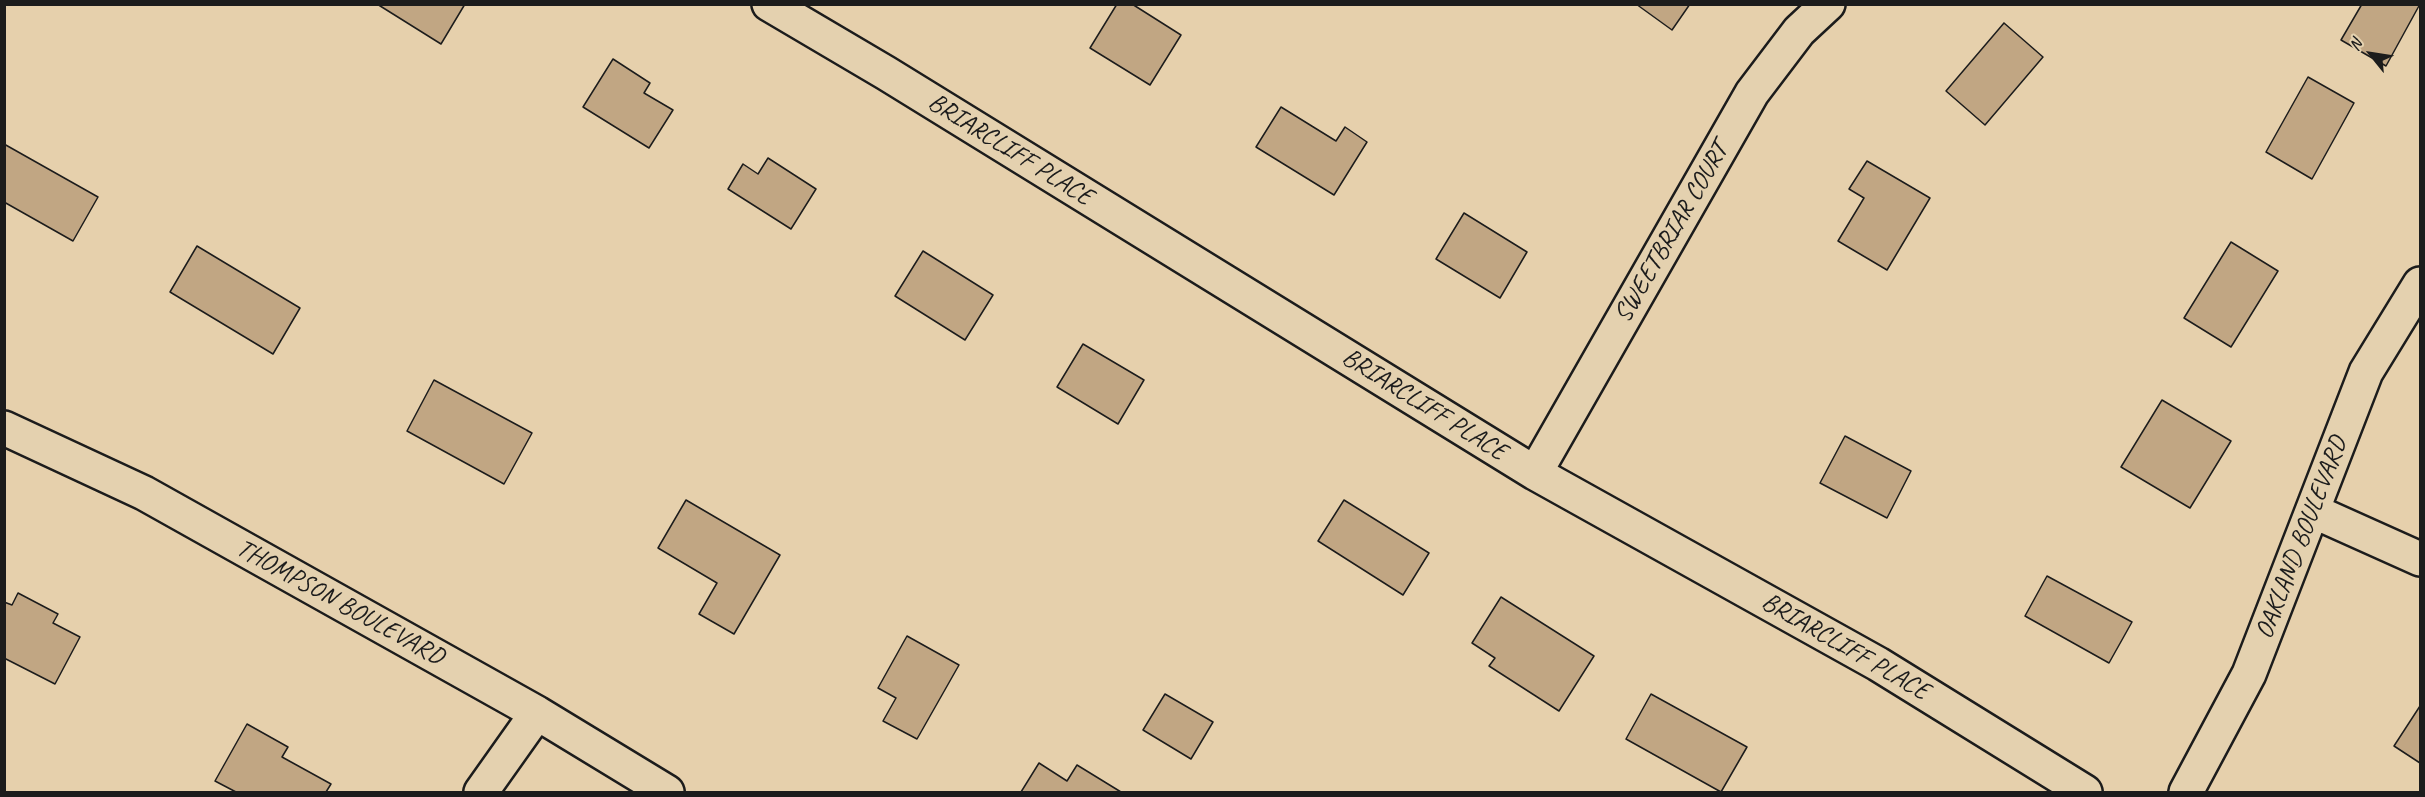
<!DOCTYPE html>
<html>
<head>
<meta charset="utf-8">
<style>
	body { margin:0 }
	#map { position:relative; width:2425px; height:797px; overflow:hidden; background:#e6d0ac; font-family:Caveat,sans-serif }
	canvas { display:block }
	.frame { position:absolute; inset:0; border:6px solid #1c1c1c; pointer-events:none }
	.north { position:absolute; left:2341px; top:24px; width:60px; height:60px; -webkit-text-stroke:4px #e4d1af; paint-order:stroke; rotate:300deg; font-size:16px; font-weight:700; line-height:24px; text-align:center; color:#1c1c1c }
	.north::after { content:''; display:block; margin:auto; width:21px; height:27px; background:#1c1c1c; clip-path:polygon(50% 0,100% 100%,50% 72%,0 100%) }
</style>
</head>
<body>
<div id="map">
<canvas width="2425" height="797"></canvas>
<div class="frame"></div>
<div class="north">N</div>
</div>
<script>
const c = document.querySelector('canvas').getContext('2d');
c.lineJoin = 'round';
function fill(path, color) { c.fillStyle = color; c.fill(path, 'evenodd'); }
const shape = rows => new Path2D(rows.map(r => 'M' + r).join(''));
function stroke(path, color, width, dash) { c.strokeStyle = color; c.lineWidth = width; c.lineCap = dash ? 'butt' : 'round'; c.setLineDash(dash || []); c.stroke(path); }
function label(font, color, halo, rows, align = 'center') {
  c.font = font + ' Caveat,sans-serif'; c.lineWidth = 6; c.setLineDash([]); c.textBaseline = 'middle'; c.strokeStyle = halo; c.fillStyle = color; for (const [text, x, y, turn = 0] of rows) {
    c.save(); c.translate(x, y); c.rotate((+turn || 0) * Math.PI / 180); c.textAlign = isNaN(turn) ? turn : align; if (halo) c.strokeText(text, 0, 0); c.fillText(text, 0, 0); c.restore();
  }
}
const building = shape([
	[377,4,465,4,441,44,377,4],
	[1117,4,1132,4,1181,35,1150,85,1090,48,1117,4],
	[1636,4,1690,4,1672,30,1636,4],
	[2362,4,2420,4,2386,66,2341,40,2362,4],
	[2004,23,2043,57,1985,125,1946,91,2004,23],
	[613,59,650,83,644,93,673,110,649,148,583,107,613,59],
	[2308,77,2354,103,2312,179,2266,152,2308,77],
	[1281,107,1336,141,1345,127,1367,142,1334,195,1256,147,1281,107],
	[4,144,98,197,73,241,4,202,4,144],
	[768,158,816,189,791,229,728,189,743,164,758,174,768,158],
	[1867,161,1930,198,1887,270,1838,241,1864,198,1849,189,1867,161],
	[1464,213,1527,252,1500,298,1436,259,1464,213],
	[2231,242,2278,271,2231,347,2184,318,2231,242],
	[197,246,300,308,273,354,170,292,197,246],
	[923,251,993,295,965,340,895,296,923,251],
	[1083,344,1144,380,1118,424,1057,387,1083,344],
	[434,380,532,433,504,484,407,431,434,380],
	[2162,400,2231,441,2190,508,2121,467,2162,400],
	[1845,436,1911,471,1887,518,1820,483,1845,436],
	[686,500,780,555,734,634,699,614,717,583,658,548,686,500],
	[1344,500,1429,553,1403,595,1318,541,1344,500],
	[2047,576,2132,622,2109,663,2025,616,2047,576],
	[18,593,58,614,53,623,80,637,55,684,4,658,4,602,12,605,18,593],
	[1501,597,1594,656,1559,711,1489,666,1495,658,1472,643,1501,597],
	[907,636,959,665,917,739,883,721,896,698,878,688,907,636],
	[1165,694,1213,722,1191,759,1143,730,1165,694],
	[1651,694,1747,747,1721,792,1626,739,1651,694],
	[2420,706,2420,763,2394,746,2420,706],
	[247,724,288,747,282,757,331,784,326,792,236,792,215,781,247,724],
	[1039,763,1067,781,1077,765,1121,792,1021,792,1039,763]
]);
fill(building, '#c1a683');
stroke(building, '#1c1c1c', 1.5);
const minor = shape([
	[769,4,886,73,1535,473,1878,664,2085,792],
	[4,428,144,493,537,713,667,792],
	[1535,473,1752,93,1799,31,1828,4],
	[2313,511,2420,559],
	[481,792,537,713],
	[2186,792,2249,674,2366,372,2420,284]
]);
stroke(minor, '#1c1c1c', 38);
stroke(minor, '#e4d1af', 33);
label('26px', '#1c1c1c', '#e4d1af', [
	["BRIARCLIFF PLACE",1010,150,32],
	["SWEETBRIAR COURT",1672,233,-60],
	["BRIARCLIFF PLACE",1424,405,32],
	["OAKLAND BOULEVARD",2302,538,-69],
	["THOMPSON BOULEVARD",340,603,29],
	["BRIARCLIFF PLACE",1845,647,30]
]);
</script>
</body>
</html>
